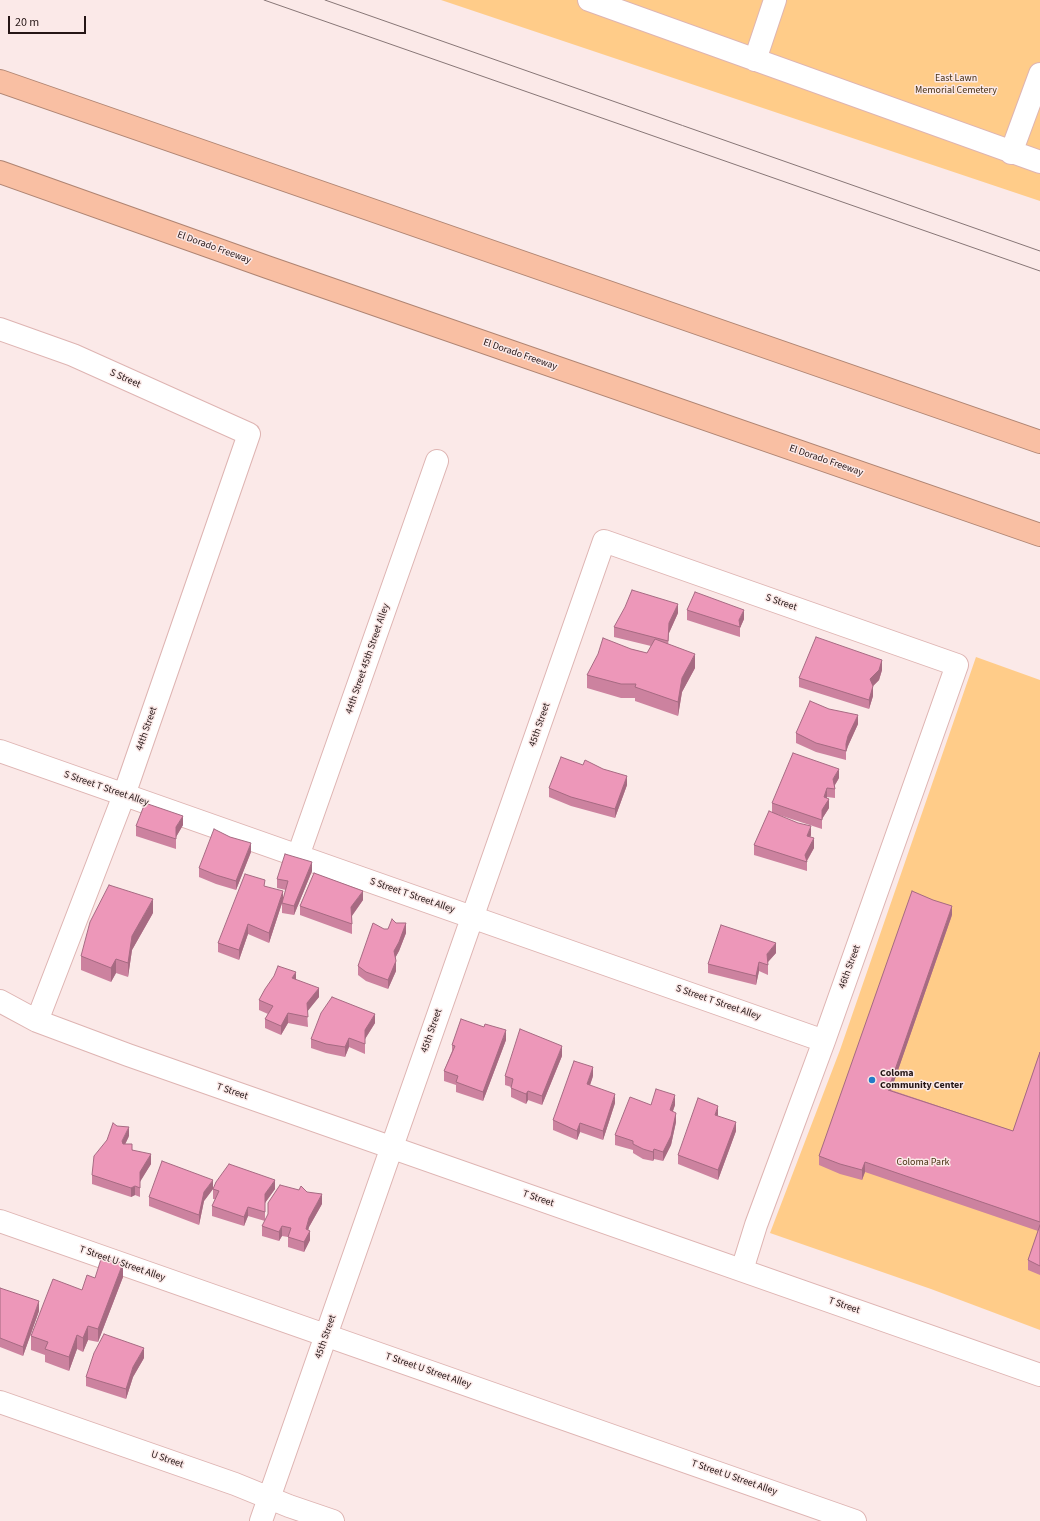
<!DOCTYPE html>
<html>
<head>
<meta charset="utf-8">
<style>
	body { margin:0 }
	#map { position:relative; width:1040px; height:1521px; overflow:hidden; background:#fbe9e8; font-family:"Source Sans 3",sans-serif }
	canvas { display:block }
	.scale { position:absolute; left:8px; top:16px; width:78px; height:18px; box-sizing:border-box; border:2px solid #251616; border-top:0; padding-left:5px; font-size:12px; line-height:14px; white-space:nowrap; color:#251616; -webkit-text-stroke:3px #fbe9e8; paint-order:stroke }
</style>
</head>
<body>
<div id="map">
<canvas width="1040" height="1521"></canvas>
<div class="scale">20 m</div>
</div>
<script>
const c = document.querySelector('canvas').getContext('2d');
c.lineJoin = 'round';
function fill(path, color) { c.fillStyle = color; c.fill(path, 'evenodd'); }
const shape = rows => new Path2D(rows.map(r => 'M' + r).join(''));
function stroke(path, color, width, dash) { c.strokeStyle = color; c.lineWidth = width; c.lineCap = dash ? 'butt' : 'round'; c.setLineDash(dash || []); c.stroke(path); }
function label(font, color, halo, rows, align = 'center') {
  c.font = font + ' "Source Sans 3",sans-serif'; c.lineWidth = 3; c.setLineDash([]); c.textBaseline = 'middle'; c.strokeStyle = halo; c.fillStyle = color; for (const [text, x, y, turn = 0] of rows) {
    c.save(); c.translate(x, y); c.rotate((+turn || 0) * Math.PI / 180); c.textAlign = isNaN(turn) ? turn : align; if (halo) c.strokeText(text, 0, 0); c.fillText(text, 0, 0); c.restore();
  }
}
fill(shape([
	[441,0,1040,0,1040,201],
	[976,657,1040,680,1040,1330,931,1289,770,1233,840,1050]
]), '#ffcc89');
const minor = shape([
	[589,0,1040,162],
	[755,60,775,0],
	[1011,153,1040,74],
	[0,329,73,355,249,434,124,795,37,1021],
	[0,751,824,1041],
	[298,856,437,461],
	[0,1001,37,1021,128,1055,1040,1375],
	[0,1221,855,1521],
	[0,1402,235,1484,289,1506,333,1521],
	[261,1521,604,541,957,665,824,1041,756,1225,742,1270]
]);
const highway = shape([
	[0,81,1040,442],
	[0,172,267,267,1040,535]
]);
stroke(minor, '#deb4b2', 24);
stroke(highway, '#af8472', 24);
stroke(minor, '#fff', 22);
stroke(highway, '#f9bfa3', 22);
stroke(shape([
	[264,0,1040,271],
	[325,0,1040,251]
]), '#877676', 1);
fill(shape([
	[687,610,744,619,740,628,740,637,687,620],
	[678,613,669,633,668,644,695,668,682,692,678,716,635,701,635,698,621,698,587,688,587,675,631,649,647,653,651,646,614,637,614,627],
	[882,670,879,680,873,686,873,696,869,709,799,687,799,678],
	[829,709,858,724,848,746,846,752,846,760,816,752,796,743,796,733],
	[839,778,835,785,835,798,827,797,827,798,829,808,822,819,822,829,776,814,811,835,810,837,814,848,807,861,807,871,754,855,754,845,772,812,772,803],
	[627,785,615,818,571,806,549,797,549,788],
	[183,825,176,837,176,849,136,836,136,826],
	[251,852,236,890,216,884,199,877,199,868],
	[312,871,294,915,282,913,282,903,286,890,277,888,277,879],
	[265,886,283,900,269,943,248,934,239,960,218,952,218,943],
	[363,900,352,916,352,934,300,915,300,906],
	[153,913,132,950,128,977,116,973,111,982,81,970,81,956],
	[952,915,891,1090,1013,1131,1040,1052,1040,1275,1028,1270,1028,1260,1038,1231,865,1172,862,1180,840,1174,819,1165,819,1156],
	[384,929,406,933,399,951,395,958,396,971,388,989,366,981,358,975,358,966],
	[776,953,768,962,768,975,759,971,756,985,708,973,708,964],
	[296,980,319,997,307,1011,308,1027,288,1023,281,1035,265,1028,265,1019,268,1014,259,1010,259,1000],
	[375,1023,365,1039,365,1054,349,1047,345,1057,326,1053,311,1048,311,1039],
	[506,1040,483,1101,456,1092,456,1085,444,1081,444,1071,452,1051,452,1045],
	[562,1056,542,1105,528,1100,526,1104,511,1097,511,1087,505,1085,505,1076],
	[593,1076,590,1085,615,1103,603,1140,580,1132,577,1140,553,1130,553,1120],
	[651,1105,675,1105,673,1111,676,1122,671,1145,663,1161,654,1159,653,1161,643,1159,633,1153,633,1150,615,1145,615,1135],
	[718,1115,717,1116,736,1131,718,1180,678,1164,678,1155],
	[129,1136,125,1144,151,1164,140,1181,140,1197,135,1195,131,1197,92,1184,92,1175],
	[213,1188,275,1189,265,1203,265,1221,322,1204,309,1227,308,1230,310,1240,304,1252,288,1247,288,1237,282,1236,279,1241,262,1236,262,1226,265,1221,248,1216,244,1226,212,1216,212,1206,215,1199,213,1199,213,1189,204,1201,199,1225,149,1206,149,1197],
	[123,1277,98,1342,88,1340,83,1352,77,1349,69,1371,45,1362,45,1355,31,1350,31,1336,95,1278],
	[0,1288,39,1311,23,1356,0,1347],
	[144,1358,133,1377,126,1399,86,1386,86,1377]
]), '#cc829f');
fill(shape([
	[678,604,678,613,669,633,668,650,669,623],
	[744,610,744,619,740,628,739,620],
	[695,654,695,668,682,692,678,716,678,702,682,678],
	[882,660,882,670,879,680,870,689,870,679],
	[873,686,873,696,869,709,869,700],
	[858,715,858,724,848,746,846,752,846,744,848,736],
	[839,769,839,778,833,788,833,779],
	[627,776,627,785,615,818,615,809],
	[827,788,827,797,824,806,824,797],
	[829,799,829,808,822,819,822,810],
	[183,816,183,825,176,837,176,849,176,827],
	[811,826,811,835,807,846,807,836],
	[814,838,814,848,806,862,805,855],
	[251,843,251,852,236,890,236,881],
	[312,862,312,871,294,915,294,906],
	[283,891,283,900,269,943,269,933],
	[363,891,363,900,351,917,351,907],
	[153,899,153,913,132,950,128,977,128,963,132,936],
	[952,906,952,915,888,1099,888,1090],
	[406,923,406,933,399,951,394,960,394,951],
	[248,924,248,934,239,960,239,950],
	[776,943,776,953,767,963,767,954],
	[116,959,116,973,111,982,111,968],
	[396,961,396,971,388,989,388,980],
	[759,962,759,971,756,985,756,976],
	[296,972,296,981,292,978],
	[319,988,319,997,307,1012,307,1003],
	[288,1013,288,1023,281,1035,281,1026],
	[375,1014,375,1023,365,1039,365,1030],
	[506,1030,506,1040,483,1101,483,1092],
	[349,1038,349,1047,345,1057,345,1047],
	[562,1046,562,1056,542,1105,542,1096],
	[593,1067,593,1076,587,1094,587,1084],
	[528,1091,528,1100,526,1104,526,1094],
	[615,1094,615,1103,603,1140,603,1131],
	[675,1095,675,1105,670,1119,670,1110],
	[718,1106,718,1115,715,1125,715,1115],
	[676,1113,676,1122,671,1145,663,1161,663,1152],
	[736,1122,736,1131,718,1180,718,1170],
	[580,1123,580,1132,577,1140,577,1131],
	[129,1127,129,1136,122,1151,122,1141],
	[654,1149,654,1159,653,1161,653,1152],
	[151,1154,151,1164,140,1182,140,1172],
	[865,1162,865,1172,862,1180,862,1170],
	[213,1180,213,1189,204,1201,199,1225,199,1215,204,1192],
	[275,1180,275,1189,265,1203,265,1194],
	[135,1186,135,1195,131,1197,131,1188],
	[322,1194,322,1204,309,1227,306,1239,306,1229,309,1218],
	[248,1207,248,1216,244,1226,244,1217],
	[282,1226,282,1236,279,1241,279,1232],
	[310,1231,310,1240,304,1252,304,1242],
	[123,1263,123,1277,98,1342,98,1329],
	[39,1301,39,1311,23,1356,23,1347],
	[88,1326,88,1340,83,1352,83,1338],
	[77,1335,77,1349,69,1371,69,1357],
	[144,1348,144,1358,133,1377,126,1399,126,1389,133,1367]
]), '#a66a82');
const building = shape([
	[632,590,678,604,669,623,668,641,614,627,625,607,632,590],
	[695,592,744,610,739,620,740,627,687,610,695,592],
	[816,637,882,660,879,670,870,679,873,686,869,700,799,678,816,637],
	[603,638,631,649,647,653,655,639,695,654,682,678,678,702,635,687,636,684,621,684,587,675,598,654,603,638],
	[810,701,829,709,858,715,848,736,846,744,846,751,816,743,796,733,810,701],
	[793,753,839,769,833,779,835,789,827,788,824,797,829,799,822,810,822,820,772,803,793,753],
	[561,757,583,765,585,760,603,769,627,776,615,809,571,797,549,788,561,757],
	[145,803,183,816,176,827,176,839,136,826,145,803],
	[769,811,798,823,811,826,807,836,814,838,805,855,807,862,754,845,769,811],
	[214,829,230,837,251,843,236,881,216,875,199,868,214,829],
	[285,854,312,862,294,906,282,903,288,881,277,879,285,854],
	[314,873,363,891,351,907,352,924,300,906,314,873],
	[245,874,265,880,264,886,283,891,269,933,248,924,239,950,218,943,245,874],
	[109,885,153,899,132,936,128,963,116,959,111,968,81,956,90,922,109,885],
	[912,891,933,900,952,906,888,1090,1013,1131,1040,1052,1040,1222,865,1162,862,1170,840,1164,819,1156,912,891],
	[392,919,396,923,406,923,399,942,394,951,396,961,388,980,366,972,358,966,373,923,384,929,388,929,392,919],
	[721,925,776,943,767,954,768,965,759,962,756,976,708,964,721,925],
	[278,966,296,972,292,978,319,988,307,1003,308,1017,288,1013,281,1026,265,1019,273,1006,259,1000,265,989,274,976,278,966],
	[332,997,375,1014,365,1030,365,1044,349,1038,345,1047,326,1044,311,1039,321,1013,332,997],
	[461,1019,484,1027,485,1024,506,1030,483,1092,456,1082,458,1076,444,1071,455,1046,452,1045,461,1019],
	[520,1029,562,1046,542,1096,528,1091,526,1094,511,1088,513,1079,505,1076,520,1029],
	[574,1061,593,1067,587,1084,615,1094,603,1131,580,1123,577,1131,553,1120,574,1061],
	[656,1089,675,1095,670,1110,676,1113,671,1136,663,1152,654,1149,653,1152,643,1149,633,1144,633,1141,615,1135,630,1097,651,1105,656,1089],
	[698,1098,718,1106,715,1115,736,1122,718,1170,678,1155,698,1098],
	[113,1123,117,1126,129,1127,122,1141,123,1144,132,1144,132,1150,151,1154,140,1172,140,1188,135,1186,131,1188,92,1175,94,1156,107,1140,113,1123],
	[162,1161,213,1180,204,1192,199,1215,149,1197,162,1161],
	[229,1164,275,1180,265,1194,265,1212,248,1207,244,1217,212,1206,219,1191,213,1189,216,1182,229,1164],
	[280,1185,299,1190,301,1186,307,1192,322,1194,309,1218,306,1229,310,1231,304,1242,288,1237,291,1228,282,1226,279,1232,262,1226,268,1214,268,1203,280,1185],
	[1040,1225,1040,1266,1028,1260,1040,1225],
	[102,1256,110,1260,123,1263,98,1329,88,1326,83,1338,77,1335,69,1357,45,1349,48,1342,31,1336,53,1279,82,1290,87,1275,95,1278,102,1256],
	[0,1288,39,1301,23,1347,0,1338,0,1288],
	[104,1334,144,1348,133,1367,126,1389,86,1377,94,1353,104,1334]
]);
fill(building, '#ed97b9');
stroke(building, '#a66a82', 1);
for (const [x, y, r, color] of [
	[872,1080,4,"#227bc8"]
]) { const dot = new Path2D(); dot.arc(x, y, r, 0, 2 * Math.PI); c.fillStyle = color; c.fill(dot); stroke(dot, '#fbe9e8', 1.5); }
label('10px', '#483112', '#fbe9e8', [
	["East Lawn",956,79],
	["Memorial Cemetery",956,91],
	["Coloma Park",923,1163]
]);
label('10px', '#251616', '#fbe9e8', [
	["El Dorado Freeway",214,248,20],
	["El Dorado Freeway",520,355,19],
	["S Street",125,379,24],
	["El Dorado Freeway",826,461,19],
	["S Street",781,603,19],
	["44th Street 45th Street Alley",368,659,-71],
	["45th Street",540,725,-71],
	["44th Street",147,729,-71],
	["S Street T Street Alley",106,789,19],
	["S Street T Street Alley",412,896,19],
	["46th Street",850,967,-70],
	["S Street T Street Alley",718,1003,19],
	["45th Street",432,1031,-71],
	["T Street",232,1092,19],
	["T Street",538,1199,19],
	["T Street U Street Alley",122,1264,19],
	["T Street",844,1306,19],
	["45th Street",326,1337,-71],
	["T Street U Street Alley",428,1371,19],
	["U Street",167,1460,19],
	["T Street U Street Alley",734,1478,19]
]);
label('bold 10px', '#251616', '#fbe9e8', [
	["Coloma",880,1074],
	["Community Center",880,1086]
], 'left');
</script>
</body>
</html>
